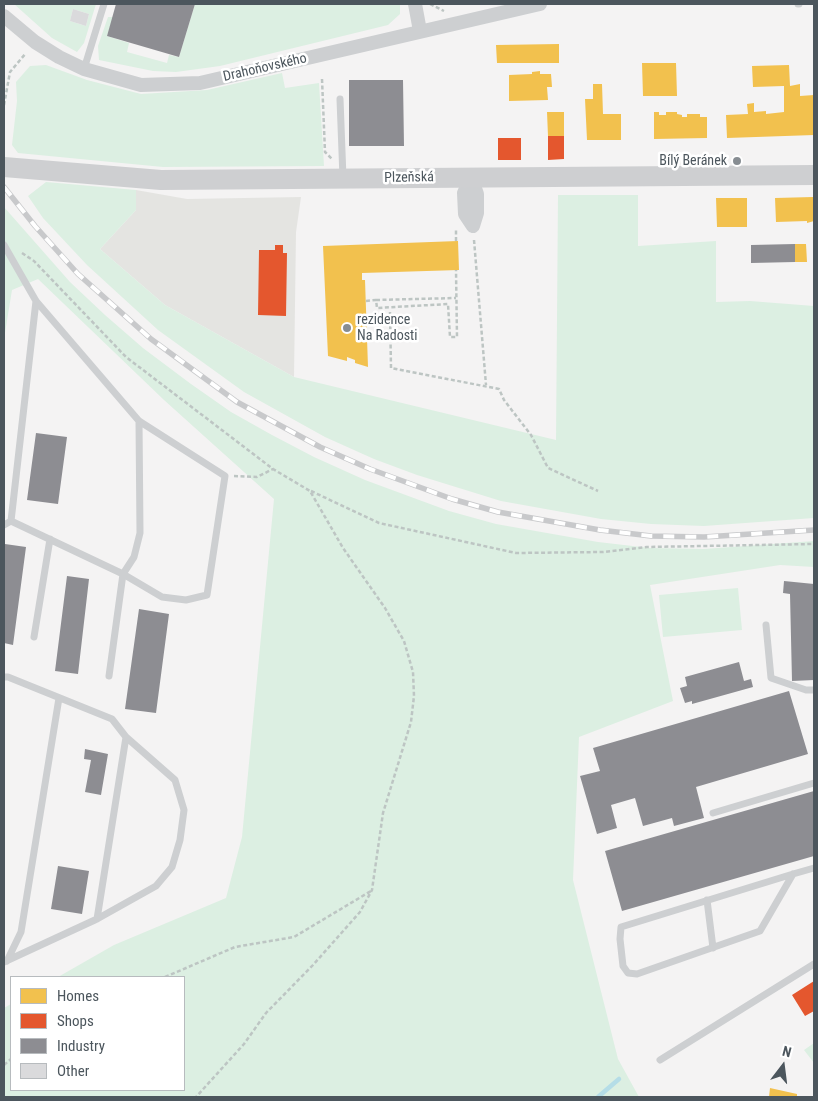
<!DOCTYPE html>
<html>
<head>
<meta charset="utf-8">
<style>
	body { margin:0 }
	#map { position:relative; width:818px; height:1101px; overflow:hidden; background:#f4f3f3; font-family:"Roboto Condensed",sans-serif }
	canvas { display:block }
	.frame { position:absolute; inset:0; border:5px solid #4c565d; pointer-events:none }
	.legend { position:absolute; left:10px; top:976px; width:175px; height:115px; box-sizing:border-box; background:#fff; border:1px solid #b7bbbe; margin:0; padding:6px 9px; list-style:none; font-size:15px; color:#4c565d }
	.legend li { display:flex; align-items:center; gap:10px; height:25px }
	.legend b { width:25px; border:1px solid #b7bbbe }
	.north { position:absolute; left:758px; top:1041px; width:50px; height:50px; -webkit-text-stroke:4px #fff; paint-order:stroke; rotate:15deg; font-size:14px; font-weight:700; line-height:20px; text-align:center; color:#4c565d }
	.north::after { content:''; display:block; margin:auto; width:18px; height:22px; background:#4c565d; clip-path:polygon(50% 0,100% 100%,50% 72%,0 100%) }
</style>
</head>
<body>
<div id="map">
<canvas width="818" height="1101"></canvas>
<div class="frame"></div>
<ul class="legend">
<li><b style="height:14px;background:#f2c14e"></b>Homes</li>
<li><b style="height:14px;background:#e4572e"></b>Shops</li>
<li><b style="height:14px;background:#8d8d92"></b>Industry</li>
<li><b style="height:14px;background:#dadadc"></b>Other</li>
</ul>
<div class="north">N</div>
</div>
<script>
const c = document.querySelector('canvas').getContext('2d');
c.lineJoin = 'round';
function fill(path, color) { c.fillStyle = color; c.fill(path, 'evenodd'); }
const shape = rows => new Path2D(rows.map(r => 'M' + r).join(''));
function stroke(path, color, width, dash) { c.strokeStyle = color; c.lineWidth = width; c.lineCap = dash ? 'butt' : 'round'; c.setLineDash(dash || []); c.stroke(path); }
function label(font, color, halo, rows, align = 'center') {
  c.font = font + ' "Roboto Condensed",sans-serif'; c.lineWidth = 5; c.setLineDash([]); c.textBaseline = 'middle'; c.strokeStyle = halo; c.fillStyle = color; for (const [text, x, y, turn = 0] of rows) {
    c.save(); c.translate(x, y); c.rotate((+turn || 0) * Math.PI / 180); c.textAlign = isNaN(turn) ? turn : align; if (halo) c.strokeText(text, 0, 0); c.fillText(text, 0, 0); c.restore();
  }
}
fill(shape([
	[136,190,187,199,301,197,296,232,294,377,165,305,100,249,136,210]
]), '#e4e4e1');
fill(shape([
	[14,4,96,4,84,43,77,52,52,38],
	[73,9,89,14,86,26,70,21],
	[195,4,400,4,400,14,388,25,220,66,176,72,153,71,99,60,98,46,108,17,113,17,107,36,129,43,127,52,167,63,169,55,179,57],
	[46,65,87,80,141,94,207,90,282,73,285,88,319,83,324,166,163,167,18,153,12,145,17,101,16,82,30,66],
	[46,182,136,190,136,210,100,249,165,305,294,377,556,440,558,195,638,195,638,246,716,241,716,302,750,301,814,306,814,518,704,526,651,524,601,519,501,501,417,475,374,459,325,437,244,392,158,330,87,265,43,218,28,196],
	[4,207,70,282,105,315,143,348,191,384,231,412,272,435,314,457,365,480,449,511,496,524,598,542,650,548,704,549,814,541,814,567,780,565,650,585,673,701,579,737,573,880,618,1059,639,1097,4,1097,4,1008,11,1004,11,1090,184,1090,184,977,58,977,114,945,226,898,242,837,274,499,164,400,38,279,12,290,4,339],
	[738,588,742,630,663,637,659,595],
	[814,1043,814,1063,804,1050]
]), '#dcefe2');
fill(shape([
	[559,44,559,63,497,63,496,45],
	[642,63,676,63,677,96,643,96],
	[789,65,790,86,800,84,800,96,814,95,814,135,727,138,726,115,748,114,747,104,754,103,754,112,766,111,766,114,784,112,784,86,753,87,752,66],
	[540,71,540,74,551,74,552,87,547,87,548,100,509,101,509,75,532,74,532,72],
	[593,84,602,84,603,114,621,114,621,140,587,140,585,99,593,99],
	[547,112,564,112,564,136,548,136],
	[654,112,659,112,659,115,666,115,666,112,677,112,677,114,682,115,682,117,687,117,687,114,700,114,700,117,707,117,707,138,654,139],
	[813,197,814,221,807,223,807,221,776,222,775,198],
	[716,198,747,198,747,227,717,227],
	[458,241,459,270,362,273,362,280,365,280,368,367,355,363,355,360,347,357,347,361,328,356,323,246],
	[795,244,806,244,807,262,795,262],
	[770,1088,797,1094,797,1097,769,1097]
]), '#f2c14e');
fill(shape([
	[548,136,564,136,564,159,548,160],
	[498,138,521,138,521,160,498,160],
	[275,245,283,245,283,253,287,253,286,316,258,315,259,250,275,250],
	[814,981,814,1011,805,1016,792,995]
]), '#e4572e');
fill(shape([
	[116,4,195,4,179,57,107,36],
	[349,80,403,80,404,146,349,146],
	[795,244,795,262,751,263,751,245],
	[36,433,67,437,58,504,27,500],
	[5,544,26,547,13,645,4,643],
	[67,576,89,579,78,674,55,671],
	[784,581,814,584,814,680,792,681,790,594,783,593],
	[139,609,169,614,156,713,125,709],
	[739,662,744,681,751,679,753,687,692,704,692,701,685,703,680,688,687,686,685,677],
	[789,691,808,754,696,787,704,818,674,826,672,818,643,826,635,798,611,805,617,828,597,834,580,776,600,771,593,748],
	[85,749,108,754,101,795,85,792,91,760,84,759],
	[814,791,814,856,622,911,605,851],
	[58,866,89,871,82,914,51,909]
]), '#8d8d92');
stroke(shape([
	[598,1097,619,1079]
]), '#b5dde7', 4.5);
fill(shape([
	[73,9,89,14,86,26,70,21]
]), '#dadadc');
stroke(shape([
	[430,4,444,11],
	[322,79,325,152,332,159],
	[4,105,10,72,26,53],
	[474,240,486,385],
	[456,241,456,228],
	[22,253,34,261,126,357,273,469,310,491,343,548,385,608,404,641,413,672,414,696,411,722,383,813,372,890,360,912,313,965,266,1013,244,1044,196,1097],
	[376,300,456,298],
	[366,301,376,300,377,308,448,304,450,337,457,337,456,270],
	[390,312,391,368,499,389,504,400,531,435,548,468,598,491],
	[234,476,257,477,273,469],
	[311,491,379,523,516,553,603,552,647,547,814,544],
	[165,977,235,947,294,937,371,891],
	[4,1065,11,1059]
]), '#bdc5c3', 2.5, [4, 2.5]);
stroke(shape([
	[798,4,799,4],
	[84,69,104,4],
	[340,99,343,178],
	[4,245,36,301,139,421,225,476,207,595,186,600,162,597,123,574,134,557,140,533,139,421],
	[36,301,11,521,123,574,109,676],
	[4,525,11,521],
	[766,625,771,678,806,690,814,690],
	[34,637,50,539],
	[4,677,8,677,112,719,126,737,97,919],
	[713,813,814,783],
	[793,874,760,931,637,974,628,973,623,966,620,939,621,927,793,874,814,868],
	[707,900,713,948],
	[7,961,21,932,59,698],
	[4,962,97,919,156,886,172,867,180,840,184,810,175,780,126,737],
	[660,1060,814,964]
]), '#cdcfd1', 7);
stroke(shape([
	[415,4,420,31],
	[4,16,35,42,59,57,84,69,141,85,200,83,540,4],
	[471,177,464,193,465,214,473,226],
	[471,177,477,194,477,213,473,226]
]), '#cdcfd1', 14);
stroke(shape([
	[4,167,161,180,814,175]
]), '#cecfd1', 20);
const rail = shape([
	[4,187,35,226,78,274,151,339,237,402,320,447,370,469,452,499,498,512,600,530,651,536,704,537,814,530]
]);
stroke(rail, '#c8c9cb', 5.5);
stroke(rail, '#fff', 4, [11]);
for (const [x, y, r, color] of [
	[737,161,5,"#878d92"],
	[347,328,5,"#878d92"]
]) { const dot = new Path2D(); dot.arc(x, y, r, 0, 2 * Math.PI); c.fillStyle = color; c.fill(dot); stroke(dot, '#fff', 2); }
label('14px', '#4c565d', '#fff', [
	["Drahoňovského",265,68,-13],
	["Plzeňská",409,178,-1]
]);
label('14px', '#4c565d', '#fff', [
	["Bílý Beránek",727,161],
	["rezidence",357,320,"left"],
	["Na Radosti",357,336,"left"]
], 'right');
</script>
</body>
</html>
